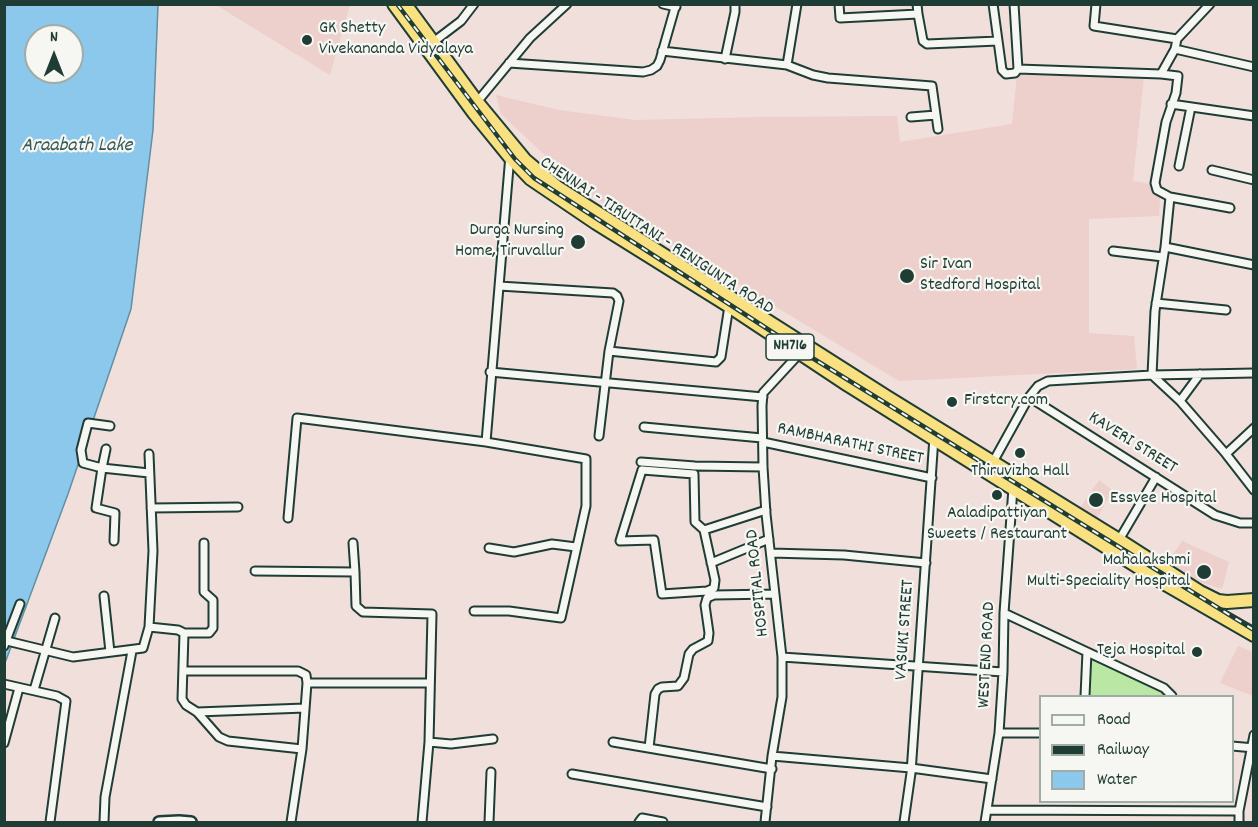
<!DOCTYPE html>
<html>
<head>
<meta charset="utf-8">
<style>
	body { margin:0 }
	#map { position:relative; width:1258px; height:827px; overflow:hidden; background:#f1dfdc; font-family:Dekko,sans-serif }
	canvas { display:block }
	.frame { position:absolute; inset:0; border:6px solid #1f3d34; pointer-events:none }
	.legend { position:absolute; left:1039px; top:695px; width:195px; height:108px; box-sizing:border-box; background:#f6f6f2; border:2px solid #a0aca6; margin:0; padding:8px 10px; list-style:none; font-size:18px; color:#1f3d34 }
	.legend li { display:flex; align-items:center; gap:12px; height:30px }
	.legend b { width:30px; border:2px solid #a0aca6 }
	.north { position:absolute; left:24px; top:24px; width:60px; height:60px; box-sizing:border-box; background:#f6f6f2; border:2px solid #a0aca6; border-radius:50%; rotate:0deg; font-size:16px; font-weight:700; line-height:24px; text-align:center; color:#1f3d34 }
	.north::after { content:''; display:block; margin:auto; width:21px; height:27px; background:#1f3d34; clip-path:polygon(50% 0,100% 100%,50% 72%,0 100%) }
</style>
</head>
<body>
<div id="map">
<canvas width="1258" height="827"></canvas>
<div class="frame"></div>
<ul class="legend">
<li><b style="height:8px;background:#f6f6f2"></b>Road</li>
<li><b style="height:8px;background:#1f3d34"></b>Railway</li>
<li><b style="height:16px;background:#8cc8ec"></b>Water</li>
</ul>
<div class="north">N</div>
</div>
<script>
const c = document.querySelector('canvas').getContext('2d');
c.lineJoin = 'round';
function fill(path, color) { c.fillStyle = color; c.fill(path, 'evenodd'); }
const shape = rows => new Path2D(rows.map(r => 'M' + r).join(''));
function stroke(path, color, width, dash) { c.strokeStyle = color; c.lineWidth = width; c.lineCap = dash ? 'butt' : 'round'; c.setLineDash(dash || []); c.stroke(path); }
function label(font, color, halo, rows, align = 'center') {
  c.font = font + ' Dekko,sans-serif'; c.lineWidth = 4.5; c.setLineDash([]); c.textBaseline = 'middle'; c.strokeStyle = halo; c.fillStyle = color; for (const [text, x, y, turn = 0] of rows) {
    c.save(); c.translate(x, y); c.rotate((+turn || 0) * Math.PI / 180); c.textAlign = isNaN(turn) ? turn : align; if (halo) c.strokeText(text, 0, 0); c.fillText(text, 0, 0); c.restore();
  }
}
fill(shape([
	[216,5,350,4,350,5,330,75],
	[1017,75,1144,76,1133,181,1161,186,1159,216,1089,219,1089,333,1134,336,1137,369,899,381,582,190,501,114,496,95,559,110,635,120,764,117,897,116,900,142,1012,124],
	[1099,480,1112,490,1097,519,1080,508],
	[1182,541,1229,562,1222,589,1196,581,1167,563],
	[1238,646,1253,652,1253,696,1220,683]
]), '#edcfcc');
fill(shape([
	[1089,656,1160,688,1169,696,1087,696]
]), '#bbe7a4');
const water = shape([
	[5,5,158,5,153,130,131,309,68,494,5,663,5,5],
	[36,36,72,36,72,72,36,72,36,36]
]);
fill(water, '#8cc8ec');
stroke(water, '#6090a2', 1.5);
const street = shape([
	[663,4,676,7],
	[839,4,840,18,918,14,923,41,927,44,998,41],
	[917,4,918,14],
	[993,4,1002,70,1006,74,1015,73,1018,69,1161,74],
	[1014,4,1018,69],
	[1096,4,1094,26,1177,39],
	[1210,4,1177,39,1175,49,1161,74,1178,76,1176,93,1166,122,1155,183,1157,190,1170,197,1165,247,1155,311,1152,375,1180,401,1226,454,1254,490],
	[432,43,461,21,474,4],
	[1175,49,1254,67],
	[662,51,787,65,797,4],
	[725,59,735,12,735,4],
	[509,63,643,72,651,70,657,66,660,60,676,4],
	[787,65,813,75,828,78,932,86,938,129],
	[477,102,530,38,567,4],
	[1171,104,1254,116],
	[911,117,936,115],
	[1179,166,1191,107],
	[1212,170,1254,180],
	[1170,197,1230,208],
	[1165,247,1254,265],
	[1113,251,1163,257],
	[499,286,613,293,617,296,619,301,609,351,599,436],
	[1156,303,1226,310],
	[609,351,716,362,721,357,729,306],
	[490,372,763,397],
	[1029,397,1215,515,1240,523,1254,523],
	[1180,401,1200,374],
	[644,427,762,438],
	[763,442,932,478],
	[106,449,102,468,83,463,81,450,88,423,110,426],
	[1226,454,1254,428],
	[641,462,695,466,763,467],
	[993,462,1029,397,1038,386,1048,381,1152,375,1254,373],
	[642,470,694,474,695,522,704,530,715,580,714,588,707,591,662,594,654,540,620,541,642,470],
	[151,508,238,507],
	[288,518,297,418,486,442,510,155],
	[704,530,766,510],
	[1119,540,1156,477],
	[114,541,115,513,96,508,102,468,149,473],
	[353,543,355,572],
	[489,548,514,552,552,544,576,547],
	[771,553,844,555,926,563],
	[711,563,769,539],
	[255,571,355,572,356,606,363,612,432,614,429,742],
	[104,596,110,652],
	[474,611,509,611,561,618,586,506,586,459,486,442],
	[1004,613,1164,688,1172,696],
	[149,627,178,630,184,633,182,699,186,705,197,712,219,737,228,741,302,749],
	[184,633,209,633,213,628,213,600,204,592,204,543],
	[7,641,73,657,143,648,149,627,153,551,149,454],
	[4,646,20,604],
	[782,657,1003,672],
	[184,671,298,671,306,675,307,683,302,749,291,822],
	[307,683,430,683],
	[4,684,57,696,66,701,50,822],
	[34,690,55,618],
	[1085,696,1087,652],
	[197,712,305,708],
	[999,733,1040,733],
	[613,742,772,769],
	[4,743,19,688],
	[1232,746,1254,748],
	[649,748,655,694,658,689,662,687,678,686,684,678,689,654,693,649,708,641,709,633,705,605,707,598,714,595,775,594],
	[772,756,911,768,992,779],
	[572,774,767,807],
	[987,810,1239,811],
	[104,822,105,797,132,651],
	[422,822,429,742,451,744,493,739],
	[489,822,491,772],
	[639,822,642,818,663,822],
	[765,822,772,756,782,697,782,657,766,514,763,467,762,406,763,393,800,353],
	[904,822,911,773,934,437],
	[985,822,999,733,1003,672,1004,613,1013,488],
	[1239,822,1239,811,1254,735]
]);
const secondary = shape([
	[159,822,179,821,191,822]
]);
const highway = shape([
	[394,4,474,113,509,156,531,179,596,223,729,306,848,385,1162,582,1254,635],
	[405,4,477,102,525,160,557,187,887,397,1119,540,1200,592,1218,601,1227,602,1254,600]
]);
stroke(street, '#1f3d34', 11);
stroke(secondary, '#1f3d34', 14);
stroke(highway, '#1f3d34', 16);
stroke(street, '#f6f6f2', 7);
stroke(secondary, '#f6f6f2', 9);
stroke(highway, '#f9e181', 12);
const rail = shape([
	[397,4,515,159,534,178,814,359,1254,630]
]);
stroke(rail, '#1f3d34', 4.5);
stroke(rail, '#f6f6f2', 2, [7]);
for (const [x, y, r, color] of [
	[307,40,6,"#1f3d34"],
	[578,242,8,"#1f3d34"],
	[907,276,8,"#1f3d34"],
	[952,402,6,"#1f3d34"],
	[1020,453,6,"#1f3d34"],
	[997,495,6,"#1f3d34"],
	[1096,500,8,"#1f3d34"],
	[1204,572,8,"#1f3d34"],
	[1197,652,6,"#1f3d34"]
]) { const dot = new Path2D(); dot.arc(x, y, r, 0, 2 * Math.PI); c.fillStyle = color; c.fill(dot); stroke(dot, '#f6f6f2', 2); }
for (const [x, y, w] of [
	[790,347,48]
]) { const box = new Path2D(); box.roundRect(x - w / 2, y - 13, w, 26, 4.5); c.fillStyle = '#f6f6f2'; c.fill(box); stroke(box, '#1f3d34', 1.5); }
label('bold 16px', '#1f3d34', null, [
	["NH716",790,347]
]);
label('18px', '#1f3d34', '#f6f6f2', [
	["GK Shetty",319,30],
	["Vivekananda Vidyalaya",319,51],
	["Durga Nursing",564,232,"right"],
	["Home, Tiruvallur",564,253,"right"],
	["Sir Ivan",920,266],
	["Stedford Hospital",920,287],
	["Firstcry.com",964,402],
	["Thiruvizha Hall",1020,473,"center"],
	["Essvee Hospital",1110,500],
	["Aaladipattiyan",997,515,"center"],
	["Sweets / Restaurant",997,536,"center"],
	["Mahalakshmi",1190,562,"right"],
	["Multi-Speciality Hospital",1190,583,"right"],
	["Teja Hospital",1185,652,"right"]
], 'left');
label('18px', '#1f3d34', '#f6f6f2', [
	["CHENNAI - TIRUTTANI - RENIGUNTA ROAD",656,237,33],
	["KAVERI STREET",1132,444,32],
	["RAMBHARATHI STREET",850,445,12],
	["HOSPITAL ROAD",759,583,-96],
	["VASUKI STREET",906,630,-86],
	["WEST END ROAD",988,655,-87]
]);
label('italic 20px', '#355959', '#f6f6f2', [
	["Araabath Lake",77,147]
]);
</script>
</body>
</html>
